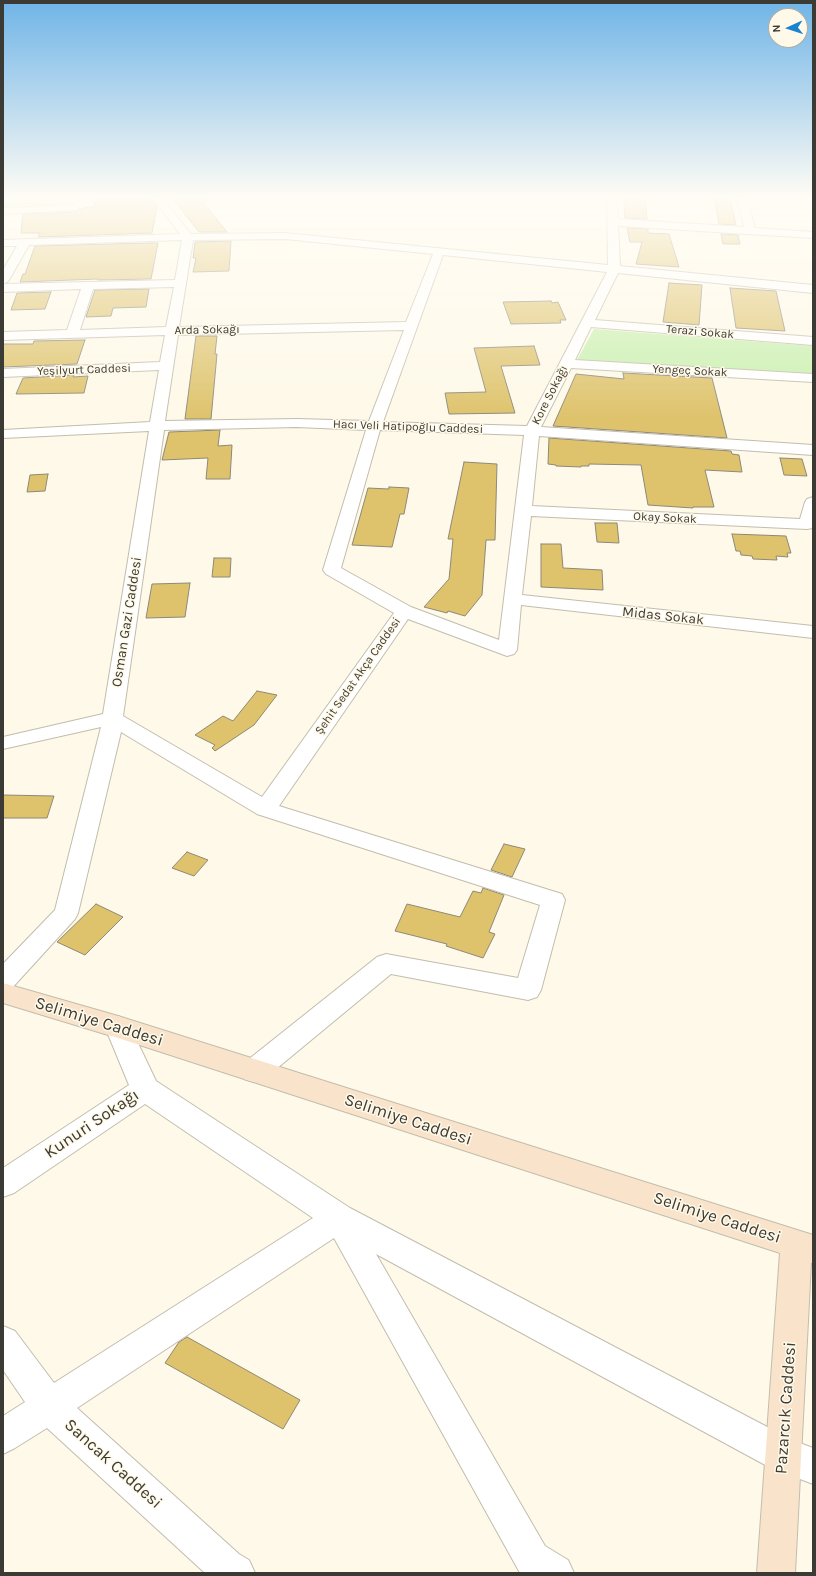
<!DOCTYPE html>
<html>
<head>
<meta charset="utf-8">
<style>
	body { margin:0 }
	#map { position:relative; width:816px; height:1576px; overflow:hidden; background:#fef9e8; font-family:Karla,sans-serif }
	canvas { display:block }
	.frame { position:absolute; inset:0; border:4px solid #3c3a34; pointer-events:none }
	.north { position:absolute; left:768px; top:8px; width:40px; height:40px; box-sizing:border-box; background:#fef9e8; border:1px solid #b0ada0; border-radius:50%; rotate:267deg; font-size:11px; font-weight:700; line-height:16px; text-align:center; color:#3c3a34 }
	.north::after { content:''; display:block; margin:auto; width:14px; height:18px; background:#1a83cd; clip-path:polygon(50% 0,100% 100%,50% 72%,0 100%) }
</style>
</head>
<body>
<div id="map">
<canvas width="816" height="1576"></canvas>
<div class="frame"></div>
<div class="north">N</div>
</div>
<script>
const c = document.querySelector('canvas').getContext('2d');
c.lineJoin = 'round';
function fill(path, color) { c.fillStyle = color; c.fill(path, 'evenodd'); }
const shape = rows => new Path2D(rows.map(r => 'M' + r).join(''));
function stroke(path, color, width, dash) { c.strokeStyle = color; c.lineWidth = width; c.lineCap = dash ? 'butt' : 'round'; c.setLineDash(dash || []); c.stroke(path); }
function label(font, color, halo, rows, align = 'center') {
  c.font = font + ' Karla,sans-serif'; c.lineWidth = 3; c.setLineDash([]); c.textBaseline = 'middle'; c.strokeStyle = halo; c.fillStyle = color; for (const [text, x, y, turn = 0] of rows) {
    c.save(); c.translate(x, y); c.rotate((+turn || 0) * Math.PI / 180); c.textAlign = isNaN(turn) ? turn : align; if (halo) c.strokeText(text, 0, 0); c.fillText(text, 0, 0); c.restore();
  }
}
fill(shape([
	[3,199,67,199,73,208,3,211],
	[594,329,813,346,813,374,577,360]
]), '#c8f0ae');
const building = shape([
	[93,199,152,199,157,207,152,233,38,237,40,233,21,233,23,214,77,212,79,209,96,206,93,199],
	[173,199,204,199,205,205,227,232,199,232,173,199],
	[624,199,645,200,647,219,625,218,624,199],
	[714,199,730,199,736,225,719,224,714,199],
	[627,228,648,229,648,233,669,234,679,267,636,264,642,242,630,242,627,228],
	[721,234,738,235,740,244,723,244,721,234],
	[231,241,229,271,193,272,196,258,193,258,195,242,231,241],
	[150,243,158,243,151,279,98,280,98,279,20,282,23,274,25,274,35,246,150,243],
	[669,283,702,285,699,325,663,322,669,283],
	[730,288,776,291,785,331,736,328,730,288],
	[149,289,146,307,113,308,111,316,86,317,95,290,149,289],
	[51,292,45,309,11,310,17,293,51,292],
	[551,301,552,303,558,302,566,320,560,320,561,323,511,324,503,302,551,301],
	[196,336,217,336,215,354,217,354,211,419,185,419,196,336],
	[85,340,77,364,3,367,3,344,33,344,34,341,85,340],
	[534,346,540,365,501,366,515,413,449,414,445,393,486,392,474,348,534,346],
	[623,373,712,378,727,438,553,426,576,374,624,379,623,373],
	[74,375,73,377,88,376,84,393,16,394,23,378,74,375],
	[220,430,218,446,232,445,230,479,206,479,208,458,162,460,169,432,220,430],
	[549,438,731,451,732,454,739,455,742,472,705,470,714,507,693,507,693,508,648,505,641,465,589,464,589,466,581,466,581,467,556,466,556,465,548,464,549,438],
	[780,458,802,459,807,476,784,475,780,458],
	[464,462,497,464,495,540,486,540,482,595,465,616,448,611,447,613,424,607,449,579,453,539,448,539,464,462],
	[48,474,45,491,27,492,30,475,48,474],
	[389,487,409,488,404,514,400,514,392,547,352,545,368,488,389,489,389,487],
	[595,523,617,523,619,543,597,542,595,523],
	[732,534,786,536,791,553,787,553,788,557,776,556,777,560,753,559,752,556,741,555,740,551,736,551,732,534],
	[541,544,561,544,563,568,602,570,603,590,541,587,541,544],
	[214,558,231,558,230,577,212,577,214,558],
	[190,583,185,617,146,618,152,584,190,583],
	[257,691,277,695,254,725,215,751,212,748,215,745,195,735,223,716,233,721,257,691],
	[3,795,54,796,47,818,3,818,3,795],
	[504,844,525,849,512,877,491,870,504,844],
	[187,852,208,860,194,876,172,868,187,852],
	[483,888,504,895,489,932,495,934,483,958,446,946,447,944,395,931,407,904,460,917,473,891,481,893,483,888],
	[96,904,123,917,85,955,57,942,96,904],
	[187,1337,300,1400,283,1429,165,1363,179,1342,187,1337]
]);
fill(building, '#dec36c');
stroke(building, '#8d8879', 1);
const street = shape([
	[153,199,163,199,191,234,285,233,608,265,607,199,617,199,618,219,744,227,737,199,747,199,755,228,813,232,813,238,618,226,620,266,813,285,813,293,618,273,595,320,813,337,813,345,591,327,575,360,813,374,813,382,571,368,541,427,813,445,813,455,539,436,532,506,800,519,805,502,807,499,813,497,813,528,807,529,531,516,522,595,813,626,813,638,521,605,517,650,514,654,507,656,408,619,279,806,562,894,565,900,541,990,537,997,528,1000,391,974,264,1079,254,1082,244,1079,240,1071,244,1063,377,957,386,954,518,978,540,905,257,814,121,732,78,913,75,919,12,988,3,991,3,964,55,910,101,727,3,749,3,737,103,714,149,431,3,438,3,430,150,422,159,370,3,377,3,369,160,362,165,335,3,340,3,332,67,330,81,289,3,292,3,284,175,280,182,240,29,245,9,280,7,282,3,284,3,270,17,246,3,246,3,240,180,234,153,199],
	[285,239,433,254,406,322,179,327,193,240,285,239],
	[443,255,607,272,527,426,383,422,443,255],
	[174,287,166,327,80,330,93,289,174,287],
	[404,330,369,421,297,419,165,421,178,335,404,330],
	[297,427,366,430,323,570,326,574,394,613,262,797,123,716,164,430,297,427],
	[380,430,524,435,499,640,411,607,341,568,380,430],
	[73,205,78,208,77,210,3,214,3,208,73,205],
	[118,1016,127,1020,156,1081,350,1208,792,1440,813,1448,813,1484,769,1467,376,1254,545,1546,568,1560,574,1573,520,1573,334,1238,77,1408,239,1554,249,1560,255,1573,205,1573,47,1428,15,1448,3,1454,3,1416,25,1402,3,1370,3,1326,15,1331,54,1383,313,1218,145,1104,14,1193,3,1197,3,1168,129,1085,105,1027,109,1020,118,1016]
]);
const secondary = shape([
	[3,983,118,1016,813,1235,813,1263,811,1263,795,1573,757,1573,780,1253,118,1038,3,1003,3,983]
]);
stroke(street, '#c2bdad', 2);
stroke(secondary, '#c2bdad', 2);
fill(street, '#fff');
fill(secondary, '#f9e4cb');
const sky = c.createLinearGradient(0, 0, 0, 419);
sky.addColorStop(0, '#6fb4e7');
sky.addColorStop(0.47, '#fffcf5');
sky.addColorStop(1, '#fffcf500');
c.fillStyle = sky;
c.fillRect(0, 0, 816, 419);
label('12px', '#3c3a34', '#fef9e8', [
	["Arda Sokağı",207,330,-1],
	["Terazi Sokak",700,332,5],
	["Yeşilyurt Caddesi",84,370,-2],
	["Yengeç Sokak",690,371,3],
	["Kore Sokağı",550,395,-63],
	["Hacı Veli Hatipoğlu Caddesi",408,427,2],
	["Okay Sokak",665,518,3],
	["Şehit Sedat Akça Caddesi",358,676,-55]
]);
label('14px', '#3c3a34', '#fef9e8', [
	["Midas Sokak",663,616,6],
	["Osman Gazi Caddesi",127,622,-81]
]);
label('17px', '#3c3a34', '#fef9e8', [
	["Selimiye Caddesi",99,1022,17],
	["Selimiye Caddesi",408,1120,18],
	["Kunuri Sokağı",92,1124,-34],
	["Selimiye Caddesi",717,1218,18],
	["Pazarcık Caddesi",786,1408,-86],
	["Sancak Caddesi",113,1464,42]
]);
</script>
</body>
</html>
